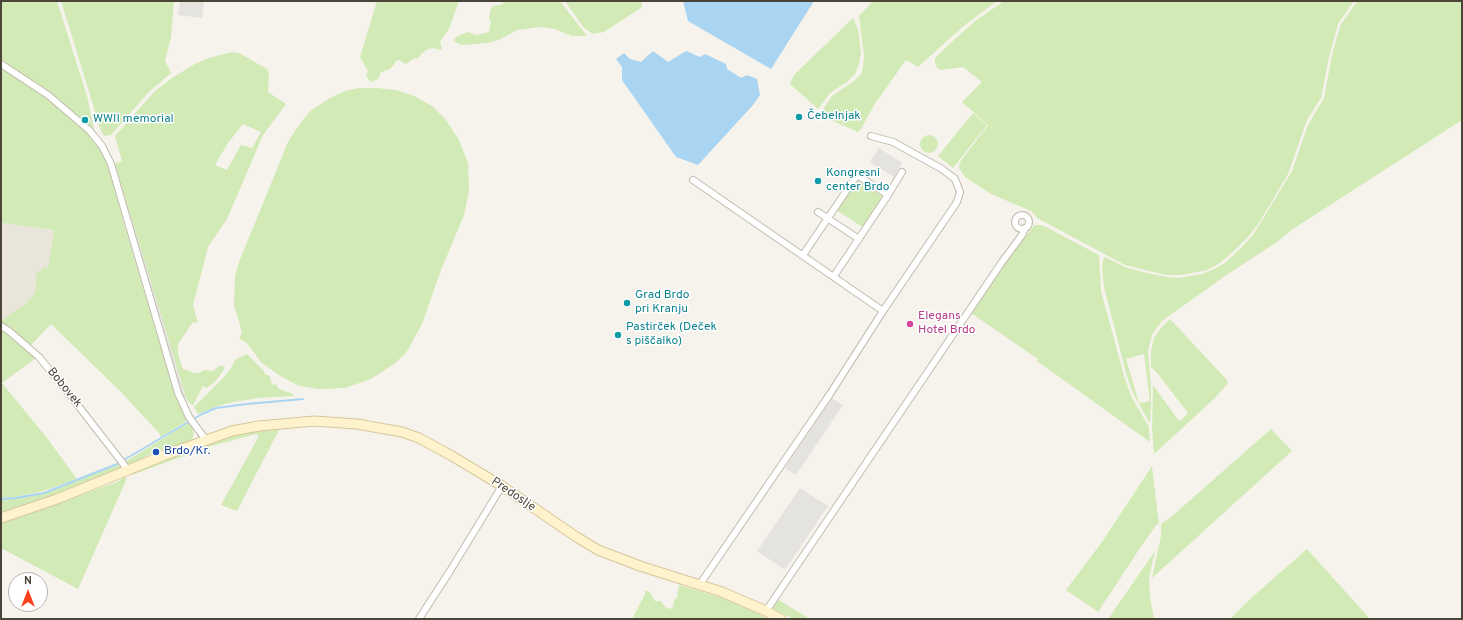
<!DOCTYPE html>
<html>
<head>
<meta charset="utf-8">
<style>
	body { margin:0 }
	#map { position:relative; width:1463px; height:620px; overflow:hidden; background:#f6f3ec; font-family:Overpass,sans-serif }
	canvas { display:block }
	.frame { position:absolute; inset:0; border:2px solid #4b4439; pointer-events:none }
	.north { position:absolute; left:8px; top:572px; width:40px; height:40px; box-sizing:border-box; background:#fff; border:1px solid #b7b4b0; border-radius:50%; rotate:0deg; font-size:11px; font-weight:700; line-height:16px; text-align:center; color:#4b4439 }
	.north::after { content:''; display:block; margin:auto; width:14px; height:18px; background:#fc3f1d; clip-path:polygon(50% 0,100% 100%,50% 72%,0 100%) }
</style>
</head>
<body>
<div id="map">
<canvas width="1463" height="620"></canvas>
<div class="frame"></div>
<div class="north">N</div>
</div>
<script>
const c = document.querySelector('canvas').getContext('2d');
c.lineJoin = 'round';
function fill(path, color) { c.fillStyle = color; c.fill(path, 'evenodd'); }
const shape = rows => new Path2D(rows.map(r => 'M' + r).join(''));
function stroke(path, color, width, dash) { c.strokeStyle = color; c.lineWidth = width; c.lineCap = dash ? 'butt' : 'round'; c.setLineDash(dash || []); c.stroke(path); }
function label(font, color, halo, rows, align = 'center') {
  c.font = font + ' Overpass,sans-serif'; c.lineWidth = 3; c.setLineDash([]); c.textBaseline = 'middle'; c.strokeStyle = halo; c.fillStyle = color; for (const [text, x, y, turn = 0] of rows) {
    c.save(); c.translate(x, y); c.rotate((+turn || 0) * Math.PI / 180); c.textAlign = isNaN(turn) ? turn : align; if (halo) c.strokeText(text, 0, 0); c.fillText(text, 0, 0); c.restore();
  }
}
fill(shape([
	[2,223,54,230,48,268,42,270,36,277,37,285,36,290,33,296,25,304,1,321]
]), '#eae5da');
fill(shape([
	[1,1,57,1,87,96,94,130,51,94,1,61],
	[61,1,174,1,171,37,165,61,171,73,148,93,111,135,104,136,100,129,92,101],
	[377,1,459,1,449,29,440,42,442,49,440,50,434,48,428,49,422,53,418,58,413,59,406,64,399,60,396,61,393,66,388,70,381,72,378,79,371,82,366,76,368,71,360,57],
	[503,1,560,1,587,36,572,36,555,29,541,27,517,30,499,40,487,43,461,45,455,42,454,40,456,37,467,32,477,35,489,32,491,21,489,18,491,8,493,6,503,4],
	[565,1,641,1,642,7,604,32,593,34,584,28],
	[873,1,997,1,966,24,918,67,906,60,874,105,861,129,858,132,826,118,823,114,823,109,832,96,854,81,861,74,863,68,864,55,859,16],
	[1004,1,1354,1,1338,24,1329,57,1321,98,1307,120,1288,174,1260,221,1250,235,1234,251,1220,263,1207,270,1182,275,1166,275,1125,265,1037,218,1031,211,991,194,965,177,959,168,960,162,988,125,962,102,982,82,963,67,941,70,937,68,935,62,935,58,956,38,975,21],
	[1357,1,1462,1,1462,120,1293,229,1277,242,1225,276,1162,321,1152,335,1148,351,1151,386,1151,407,1150,422,1149,422,1132,391,1126,373,1104,287,1102,267,1103,260,1105,257,1125,267,1143,272,1166,277,1179,278,1202,274,1214,269,1225,263,1243,246,1253,235,1292,171,1308,125,1324,98,1333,50,1341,24],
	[1144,354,1150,401,1139,403,1126,359],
	[853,18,858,29,861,53,859,64,855,74,848,81,830,93,818,109,790,84,794,75],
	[232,52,239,53,267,69,269,75,268,92,286,104,263,135,227,219,208,247,193,305,198,323,193,322,178,344,178,352,180,361,183,369,195,373,199,373,204,370,213,371,219,366,223,366,225,368,215,382,206,388,203,386,193,405,188,402,186,398,115,164,122,161,115,136,155,91,172,78,195,64,209,58],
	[243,124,261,132,252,148,241,145,227,170,215,165,228,143],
	[1,66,46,96,89,133,95,140,103,154,110,173,125,227,173,388,179,405,188,420,161,437,159,433,122,393,51,324,30,346,1,324,1,321,25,304,33,296,36,290,36,274,42,270,43,267,48,268,54,230,2,223,1,230],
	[359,88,377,88,396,90,414,96,432,106,446,120,459,140,468,163,469,191,464,215,441,270,422,324,406,353,394,364,371,379,345,388,320,389,299,386,280,376,261,362,246,342,239,339,242,332,234,305,235,277,239,262,288,142,297,128,310,111,330,98,345,91],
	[973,113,987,125,953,168,938,156],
	'920 144a9 9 0 1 1 18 0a9 9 0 1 1-18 0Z',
	[855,180,857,180,881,195,882,197,863,226,861,226,836,210],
	[1035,225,1041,225,1046,227,1099,255,1101,291,1124,376,1131,396,1149,427,1150,442,1037,361,1038,359,971,313,1013,252,1032,228],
	[1170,319,1227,380,1228,383,1216,397,1154,454,1152,429,1153,385,1179,421,1181,420,1188,413,1158,374,1151,367,1151,351,1154,338,1161,328],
	[1,328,9,333,36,358,2,383,47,438,77,479,43,491,15,497,1,498],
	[247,354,264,371,265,374,270,376,271,382,273,385,276,384,279,389,293,394,294,396,259,398,233,402,218,406,198,414,194,407,223,378,231,368,235,360],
	[190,422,194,433,192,440,170,448,156,451,131,465,127,464,125,462],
	[280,428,237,511,221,505,259,436,256,434,208,447,132,475,132,474,134,472,186,450,235,435],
	[1271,429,1292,451,1152,578,1161,536,1161,524,1171,517],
	[120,464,121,467,120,469,72,489,1,514,1,500,43,494],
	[1152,466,1159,525,1157,524,1140,548,1098,612,1066,590,1102,542],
	[125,477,127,478,78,589,1,548,1,521,26,515,117,482],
	[1307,549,1370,619,1230,619,1250,599],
	[1155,551,1149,578,1150,597,1154,619,1108,619],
	[679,585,728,600,770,619,632,619,645,594,645,590,650,592,655,601,661,601,665,607,670,609,673,607,674,600,677,598],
	[777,599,810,619,794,619,772,608]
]), '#d2eab5');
fill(shape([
	[180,1,204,2,202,18,178,15],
	[879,148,902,163,894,177,870,162],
	[112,164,115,164,186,398,183,399],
	[832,398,843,405,796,475,785,468],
	[800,488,828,506,785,570,757,551]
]), '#e5e3e0');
fill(shape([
	[683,1,814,1,771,69,688,21],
	[653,51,668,62,686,51,700,57,705,54,726,64,727,69,741,78,747,75,757,79,760,95,753,105,698,165,676,157,622,80,622,67,616,59,624,53,630,59,641,62]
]), '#a9d4f2');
stroke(shape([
	[1,499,15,498,44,493,117,464,202,414,216,408,247,404,303,399]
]), '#a9d4f2', 2);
const street = shape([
	[1,64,48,95,89,130,102,146,111,164,178,393,189,417,206,440],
	[693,180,883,311],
	[888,195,902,172],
	[818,212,859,239],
	'1015 222a7 7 0 1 1 14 0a7 7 0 1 1-14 0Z',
	[803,255,857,175,888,195,834,276],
	[1,326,9,331,39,357,66,390,128,470],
	[700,584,830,394,883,311,957,202,960,192,955,179,942,169,893,142,871,136],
	[766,611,1002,262,1022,235,1025,228],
	[419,619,450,571,502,486]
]);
const secondary = shape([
	[1,518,57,499,165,455,232,431,259,426,314,421,357,424,402,432,419,438,452,456,502,486,575,536,598,550,640,566,722,592,766,611,781,619]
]);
stroke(street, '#c2bbae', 8);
stroke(secondary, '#d6c79b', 11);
stroke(street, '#fff', 6);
stroke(secondary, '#fff3cd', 9);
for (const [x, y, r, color] of [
	[799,117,4,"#0f9aa8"],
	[85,120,4,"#0f9aa8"],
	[818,181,4,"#0f9aa8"],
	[627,303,4,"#0f9aa8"],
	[910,324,4,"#d1479c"],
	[618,335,4,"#0f9aa8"],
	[156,452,4,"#1a4fb4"]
]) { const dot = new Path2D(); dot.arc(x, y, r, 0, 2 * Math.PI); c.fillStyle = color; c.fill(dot); stroke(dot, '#fff', 1.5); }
label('12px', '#0d838f', '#fff', [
	["Čebelnjak",807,117],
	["WWII memorial",93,120],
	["Kongresni",826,174],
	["center Brdo",826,188],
	["Grad Brdo",635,296],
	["pri Kranju",635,310],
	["Pastirček (Deček",626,328],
	["s piščalko)",626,342]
], 'left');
label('12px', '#b23c85', '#fff', [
	["Elegans",918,317],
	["Hotel Brdo",918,331]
], 'left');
label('12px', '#4b4439', '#fff', [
	["Bobovek",64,388,51],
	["Predoslje",513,495,34]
]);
label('12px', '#164399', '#fff', [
	["Brdo/Kr.",164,452]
], 'left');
</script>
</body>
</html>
